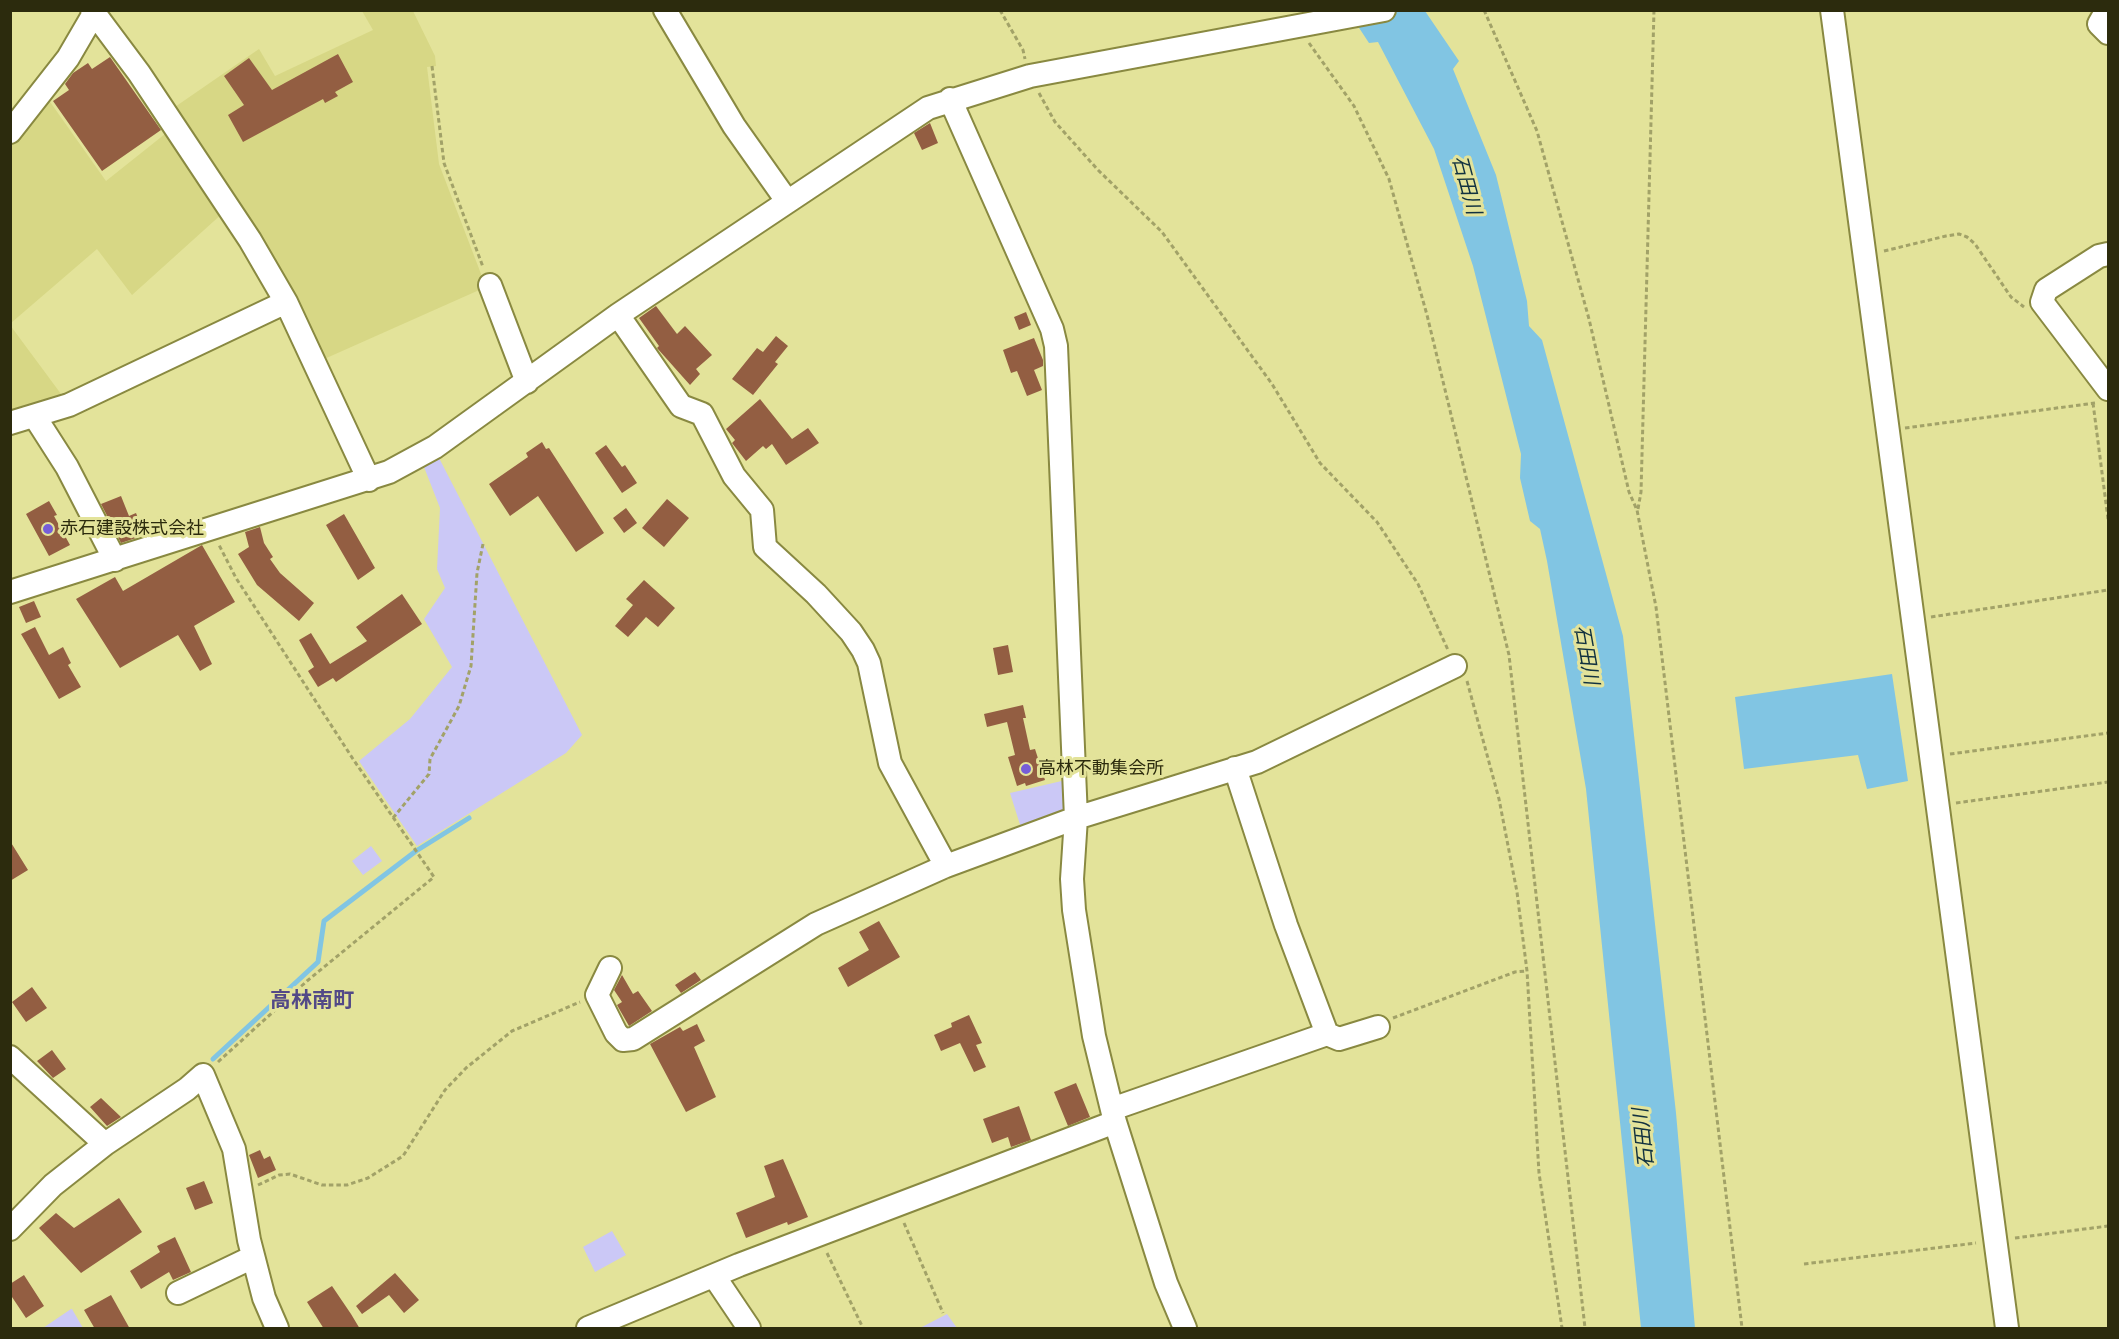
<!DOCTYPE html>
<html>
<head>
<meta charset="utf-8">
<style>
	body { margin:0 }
	#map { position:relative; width:2119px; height:1339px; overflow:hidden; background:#e3e39a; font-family:Montserrat,sans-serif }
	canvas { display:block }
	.frame { position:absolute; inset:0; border:12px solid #2c2b0d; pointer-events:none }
</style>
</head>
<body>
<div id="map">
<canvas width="2119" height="1339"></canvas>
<div class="frame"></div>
</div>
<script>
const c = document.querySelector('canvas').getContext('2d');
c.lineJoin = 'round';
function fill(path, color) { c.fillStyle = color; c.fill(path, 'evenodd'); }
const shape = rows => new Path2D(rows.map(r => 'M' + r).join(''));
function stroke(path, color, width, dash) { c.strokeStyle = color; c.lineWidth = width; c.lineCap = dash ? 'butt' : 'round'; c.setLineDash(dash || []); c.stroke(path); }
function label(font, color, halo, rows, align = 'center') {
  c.font = font + ' Montserrat,"Noto Sans JP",sans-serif'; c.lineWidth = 6; c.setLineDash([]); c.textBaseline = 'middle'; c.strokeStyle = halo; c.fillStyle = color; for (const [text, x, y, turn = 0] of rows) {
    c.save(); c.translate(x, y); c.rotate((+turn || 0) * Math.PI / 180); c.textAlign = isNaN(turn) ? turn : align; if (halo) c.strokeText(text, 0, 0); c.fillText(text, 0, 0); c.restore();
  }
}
fill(shape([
	[362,11,413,11,435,56,436,66,427,67,439,164,486,287,322,360,172,109,259,49,275,76,373,30],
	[48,99,106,181,170,130,224,212,132,295,97,249,11,323,11,145],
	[10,325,64,398,11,415]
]), '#d7d785');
fill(shape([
	[439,458,582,735,566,753,417,846,359,761,410,719,452,667,424,619,445,588,437,569,440,508,424,467],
	[1066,780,1067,815,1022,831,1010,793],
	[371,846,382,861,363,875,352,861],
	[612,1231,626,1255,595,1272,583,1247],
	[72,1309,83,1328,43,1328,71,1309],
	[947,1314,957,1328,920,1328]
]), '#cbc8f6');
fill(shape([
	[1348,11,1425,11,1459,61,1453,69,1496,175,1527,301,1529,326,1542,340,1623,636,1676,1113,1695,1328,1641,1328,1586,789,1547,561,1540,529,1530,521,1520,478,1521,454,1473,266,1434,149,1378,42,1369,43],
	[1892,674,1908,781,1867,789,1858,755,1744,769,1735,697]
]), '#81c5e3');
stroke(shape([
	[213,1059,318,962,324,921,416,851,469,818]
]), '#81c5e3', 5);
fill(shape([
	[338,54,353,82,335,92,338,96,325,103,323,99,243,142,228,115,244,105,224,76,249,58,272,90],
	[110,57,161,130,102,171,53,101,69,90,65,84,73,73,88,63,92,69],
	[930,123,938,143,922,150,914,133],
	[656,306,677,334,685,326,712,355,696,369,700,374,690,385,657,348,659,346,639,318],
	[1026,312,1031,325,1019,330,1014,317],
	[776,336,788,346,775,362,778,364,753,395,732,379,757,348,763,352],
	[1034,338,1043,360,1043,366,1034,370,1042,390,1027,396,1017,371,1011,373,1003,350],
	[760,399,792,439,808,428,819,443,786,465,772,444,766,449,763,446,746,461,732,443,735,440,726,429],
	[542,442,546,449,549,448,604,533,576,552,538,496,510,516,489,484,528,457,526,453],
	[606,445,622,467,625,465,637,483,622,493,595,453],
	[121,496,129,516,136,513,141,526,133,529,136,538,121,543,101,504],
	[667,499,689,518,664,547,642,528],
	[49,501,57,515,54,516,70,545,49,556,26,514],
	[626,508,637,523,624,533,613,518],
	[344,514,375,568,358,580,326,525],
	[260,527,264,543,273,557,270,559,280,573,314,603,299,621,257,585,238,554,249,547,245,532],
	[202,545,235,602,194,626,212,664,200,671,178,635,120,668,76,599,115,577,123,591],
	[644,580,675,608,658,627,646,617,628,637,615,626,633,605,626,599],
	[402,594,422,624,336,682,333,678,318,687,308,671,314,667,299,640,311,633,330,664,367,641,356,627],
	[34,601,41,617,26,623,19,607],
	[35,627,49,655,63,647,71,663,68,665,81,687,59,699,21,634],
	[1008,645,1013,672,998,675,993,648],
	[1023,705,1026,718,1023,718,1030,750,1035,749,1045,780,1026,786,1025,783,1017,786,1008,757,1015,755,1007,722,987,727,984,714],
	[10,841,28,870,10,881],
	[879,921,900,957,848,987,838,968,869,950,859,932],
	[695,972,701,980,681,993,675,985],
	[622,975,633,994,638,991,652,1011,629,1026,617,1005,622,1002,614,990],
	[32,987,47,1008,26,1022,12,1002],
	[969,1015,982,1043,976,1045,986,1067,974,1072,960,1043,941,1051,934,1035,952,1027,951,1023],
	[697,1024,705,1041,694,1047,716,1097,686,1112,650,1044,680,1027,683,1031],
	[52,1050,66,1069,53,1078,37,1061],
	[1076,1083,1090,1117,1068,1126,1054,1092],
	[101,1098,121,1117,107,1126,90,1107],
	[1019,1106,1031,1140,1011,1147,1008,1137,992,1143,983,1119],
	[260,1150,264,1159,270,1156,276,1170,258,1178,249,1155],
	[783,1159,808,1217,788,1225,787,1222,746,1238,736,1213,775,1197,764,1166],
	[204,1181,213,1203,195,1210,186,1188],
	[119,1198,142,1232,81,1273,39,1228,56,1213,74,1228],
	[175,1237,191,1272,173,1280,169,1272,141,1289,130,1271,160,1252,157,1246],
	[395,1273,419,1300,404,1313,389,1295,362,1314,356,1306],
	[24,1275,44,1306,26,1318,10,1294,10,1284],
	[332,1286,351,1314,360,1329,324,1329,307,1302],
	[111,1295,130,1329,95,1329,84,1310]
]), '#935e42');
const minor = shape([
	[92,10,139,73,250,240,286,302,369,480],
	[665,10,734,126,787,201],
	[1832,10,2007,1328],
	[2107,10,2099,24,2108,33],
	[950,99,1052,329,1056,346,1076,818,1072,879,1074,910,1094,1036,1115,1122,1166,1283,1185,1328],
	[10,132,68,58,96,10],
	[2108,254,2099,256,2046,290,2042,302,2108,389],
	[490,285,527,382],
	[618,315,681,406,702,414,734,476,762,510,765,547,816,594,851,632,863,650,869,663,890,763,946,866],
	[35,417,67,467,115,560],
	[10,423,69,405,286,302],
	[10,592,389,472,435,447,618,315,928,108,1030,76,1384,10],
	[1235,768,1286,925,1327,1034,1339,1039,1378,1027],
	[610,968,597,995,616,1033,623,1040,633,1039,816,924,946,866,1076,818,1257,762,1455,666],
	[10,1057,105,1144],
	[1112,1109,1327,1034],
	[10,1229,53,1185,105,1144,187,1089,203,1075,234,1149,249,1240,264,1298,277,1328],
	[714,1276,749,1328],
	[178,1293,253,1257],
	[588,1328,739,1265,1115,1122]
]);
stroke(minor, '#898941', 26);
stroke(shape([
	[1000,10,1023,50,1025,59],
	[1484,10,1537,131,1589,319,1629,492,1637,510,1656,607,1742,1328],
	[1309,43,1354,106,1389,179,1427,315,1509,655,1585,1328],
	[432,66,444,163,483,267],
	[1039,93,1055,122,1098,170,1162,232,1272,384,1320,463,1377,522,1418,584,1448,650],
	[1884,251,1946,236,1959,234,1967,237,1975,244,2011,297,2024,307],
	[2093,403,2108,519],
	[1905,428,2095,403],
	[1638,509,1641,492,1654,10],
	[1931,617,2108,590],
	[1467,681,1499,799,1517,892,1527,971,1539,1173,1562,1328],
	[1950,754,2108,733],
	[1956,803,2108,782],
	[393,818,429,774,430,759,459,706,471,666,477,573,483,544],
	[1393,1018,1515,972,1527,971],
	[218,1062,307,981,434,877,353,759,236,578,219,545],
	[258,1185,279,1175,290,1174,322,1185,347,1185,368,1178,403,1156,445,1090,466,1068,512,1031,580,1002],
	[904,1223,943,1313],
	[2015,1238,2108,1226],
	[827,1253,863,1328],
	[1804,1264,1976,1243]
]), '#a2a268', 3, [4.5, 3]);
stroke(minor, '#fff', 22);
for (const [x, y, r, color] of [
	[48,529,6,"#765ed8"],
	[1026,769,6,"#765ed8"]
]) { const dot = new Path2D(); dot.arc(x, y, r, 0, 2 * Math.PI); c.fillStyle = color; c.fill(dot); stroke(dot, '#e3e39a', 2); }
label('18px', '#2c2b0d', '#e3e39a', [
	["赤石建設株式会社",60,529],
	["高林不動集会所",1038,769]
], 'left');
label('italic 20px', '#123240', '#e3e39a', [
	["石田川",1466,185,75],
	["石田川",1586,655,80],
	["石田川",1644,1138,-96]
]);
label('bold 21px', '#524987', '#e3e39a', [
	["高林南町",312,1001]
]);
</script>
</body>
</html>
